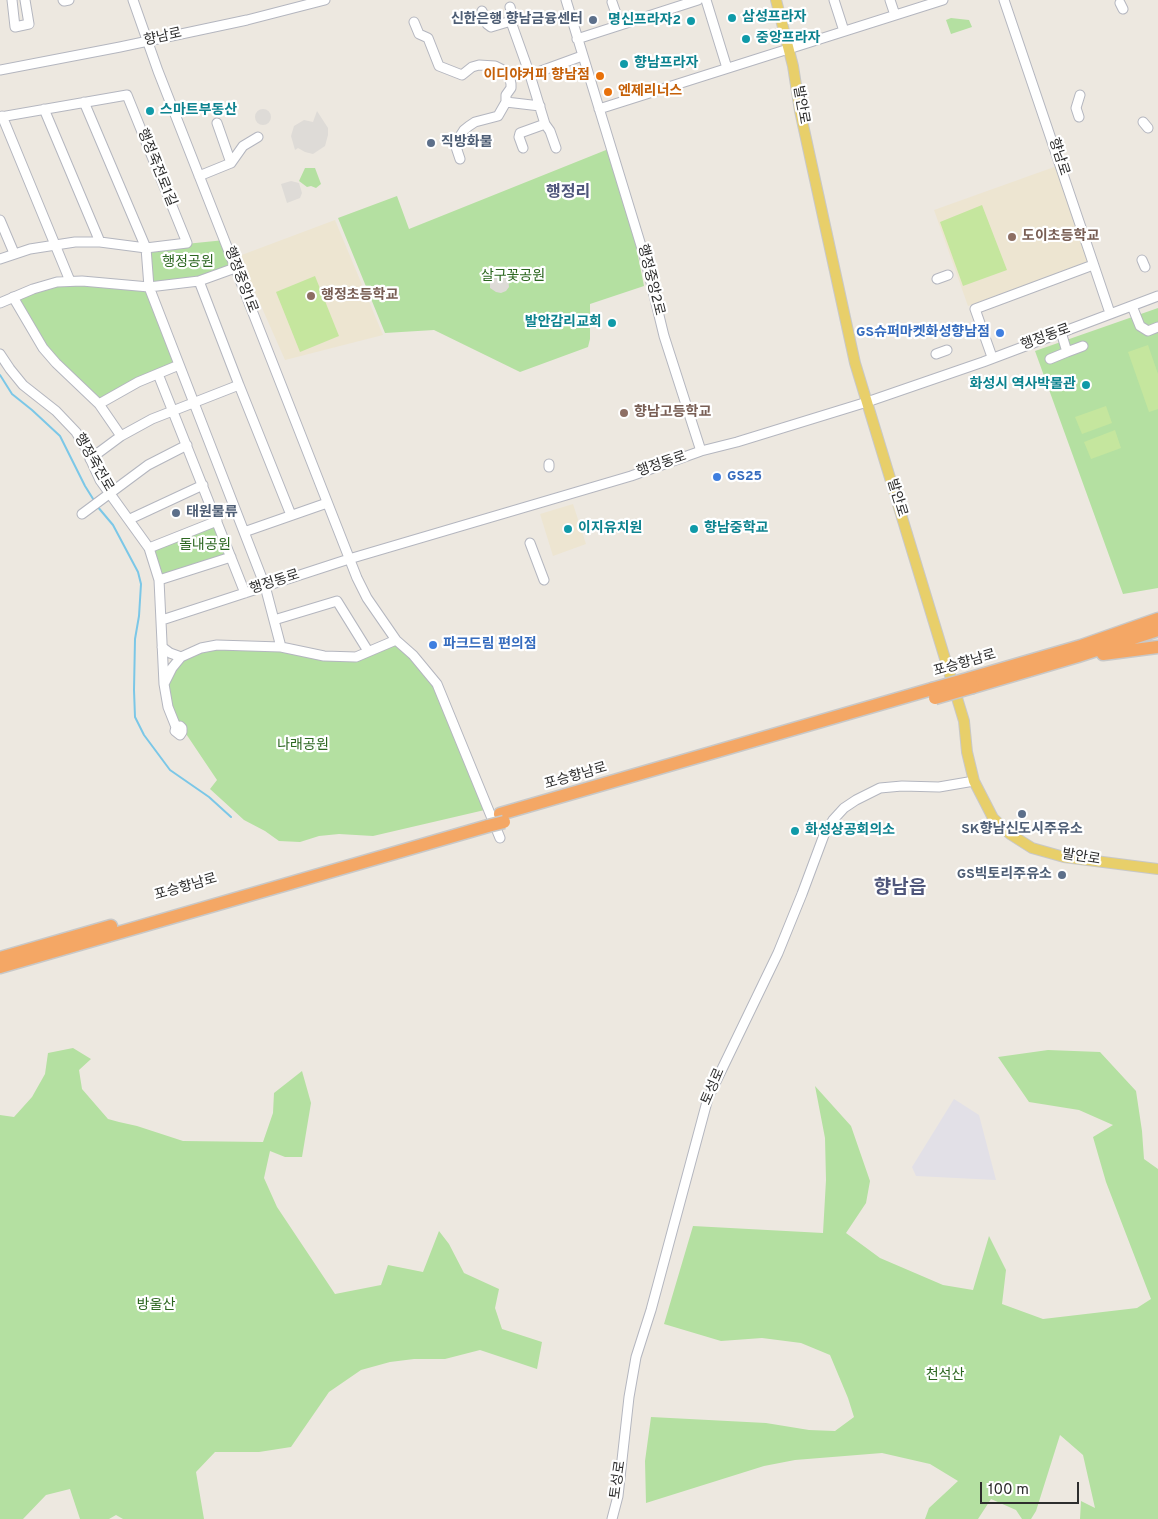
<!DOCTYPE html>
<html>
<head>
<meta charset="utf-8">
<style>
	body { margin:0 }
	#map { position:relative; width:1158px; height:1519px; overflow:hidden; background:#ede8e0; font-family:Overpass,sans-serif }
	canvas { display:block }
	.scale { position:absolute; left:980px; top:1482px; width:99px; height:22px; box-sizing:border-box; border:2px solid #2d2d2d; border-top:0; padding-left:6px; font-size:15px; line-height:18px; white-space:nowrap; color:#2d2d2d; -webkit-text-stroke:4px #fff; paint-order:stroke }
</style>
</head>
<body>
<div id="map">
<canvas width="1158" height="1519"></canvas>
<div class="scale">100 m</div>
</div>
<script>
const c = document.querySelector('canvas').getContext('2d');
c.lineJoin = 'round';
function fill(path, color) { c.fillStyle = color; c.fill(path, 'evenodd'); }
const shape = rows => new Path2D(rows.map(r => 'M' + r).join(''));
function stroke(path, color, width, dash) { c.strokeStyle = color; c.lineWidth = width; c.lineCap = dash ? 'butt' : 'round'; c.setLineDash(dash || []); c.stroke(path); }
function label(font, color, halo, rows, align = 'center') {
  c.font = font + ' Overpass,"Noto Sans KR",sans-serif'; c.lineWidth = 4.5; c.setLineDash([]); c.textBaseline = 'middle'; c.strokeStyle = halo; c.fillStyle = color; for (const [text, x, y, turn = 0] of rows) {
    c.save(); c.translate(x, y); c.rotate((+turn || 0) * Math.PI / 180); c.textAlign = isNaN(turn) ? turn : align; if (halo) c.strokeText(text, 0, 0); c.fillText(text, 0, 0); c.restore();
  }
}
fill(shape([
	[954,1099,979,1115,996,1180,916,1176,912,1167]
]), '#e2e0e7');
fill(shape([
	[1057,166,1090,263,968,306,934,210],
	[335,220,383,335,285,360,239,256],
	[573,504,586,544,553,556,540,514]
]), '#ede5d1');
fill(shape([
	[951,18,969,20,972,27,951,34,946,20],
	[611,148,626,196,644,286,590,304,590,339,588,347,520,372,434,330,385,333,338,218,397,196,409,229],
	[305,168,315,168,321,184,316,188,311,186,307,187,299,181],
	[225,240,235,268,199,281,149,287,179,365,99,404,56,363,13,297,57,282,148,287,146,248],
	[1158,308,1158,588,1123,594,1035,351],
	[217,521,231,557,159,580,149,548],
	[396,640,427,671,489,809,373,836,339,834,319,836,300,842,279,841,265,831,244,820,210,789,217,780,168,707,164,684,172,668,201,648,281,647,341,657],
	[73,1048,91,1059,79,1070,82,1089,108,1119,119,1122,137,1126,183,1141,263,1142,273,1113,274,1093,302,1071,311,1103,302,1157,285,1157,270,1151,264,1178,277,1207,335,1294,381,1285,388,1265,423,1272,439,1231,449,1244,464,1273,499,1289,495,1308,502,1329,542,1342,537,1369,480,1350,445,1359,414,1359,390,1362,361,1370,329,1392,291,1447,259,1452,215,1452,196,1472,204,1519,123,1519,116,1515,109,1519,80,1519,70,1489,46,1495,23,1519,0,1519,0,1115,14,1117,32,1097,45,1074,48,1053],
	[1048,1050,1100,1052,1136,1091,1142,1131,1144,1159,1158,1169,1158,1519,1080,1519,1081,1501,1095,1508,1083,1455,1060,1435,1036,1511,1031,1519,1022,1519,1016,1510,991,1499,978,1519,925,1519,929,1508,958,1481,930,1464,882,1453,795,1460,764,1466,646,1503,645,1461,651,1417,766,1423,809,1430,835,1431,854,1417,848,1398,830,1355,801,1343,762,1338,721,1341,664,1324,693,1226,823,1233,826,1180,825,1138,815,1086,851,1126,870,1181,866,1203,846,1233,880,1258,943,1285,973,1290,989,1236,1006,1270,1002,1304,1043,1319,1137,1308,1151,1299,1106,1182,1093,1137,1113,1125,1079,1110,1029,1102,998,1057]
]), '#b4e0a1');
fill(shape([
	[982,205,1007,270,963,286,940,222],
	[315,276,339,336,300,352,276,292],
	[1148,345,1158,374,1158,409,1149,412,1128,352],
	[1106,406,1112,423,1082,434,1075,417],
	[1115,430,1121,448,1091,459,1084,442]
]), '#c5e69e');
fill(shape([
	'255 117a8 8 0 1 1 16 0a8 8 0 1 1-16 0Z',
	[317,111,328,128,328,135,325,146,313,154,305,152,298,148,295,150,291,136,294,126,304,120,313,122],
	[291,181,299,183,302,193,300,198,287,203,281,184],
	[490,276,508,278,509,287,506,291,501,293,496,292,490,288]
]), '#dedbd7');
stroke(shape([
	[0,375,12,394,32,410,60,436,85,486,95,502],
	[97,506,113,525,138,572,141,584,139,616,135,639,134,690,135,717,144,735,170,770,209,797,231,817]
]), '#7bc7e7', 2);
const minor = shape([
	[12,0,15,27,29,24,25,0],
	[63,0,64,1,69,0],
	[133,0,158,71,357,578,367,598,396,640,413,655,437,684,500,838],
	[566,0,646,262,664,336,701,451],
	[706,0,727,68],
	[834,0,844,31],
	[890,0,895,15],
	[1004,0,1110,313],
	[612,2,620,25],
	[1120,3,1123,9],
	[510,7,512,14,510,19,530,75,582,56],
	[482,11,487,24,491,27,511,21],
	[414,22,419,34,428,38,439,66,462,75,472,67,479,65,495,66,501,69,510,79,511,84,511,88,506,95,506,102],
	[577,39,698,0],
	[0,70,120,47,247,20,325,0],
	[530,75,545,124,550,131,556,148],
	[84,102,146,248,149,287,265,586,281,647],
	[44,109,100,242],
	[599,109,943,0],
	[2,116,70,281],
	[0,117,127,95,187,243,146,248,100,242,75,242,30,249,0,259],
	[1079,117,1076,108,1080,95],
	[1143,122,1148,128],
	[217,123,231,163],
	[523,148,519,137,520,133,545,124],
	[460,159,455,144,464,130,469,126,475,122,498,116,506,102,540,106],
	[199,176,231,163,243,146,258,137],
	[0,220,14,253],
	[1142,260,1145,267],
	[937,279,948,275],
	[13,297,43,348,56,363,99,404,138,382,179,365],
	[0,303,33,289,57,282,82,281,149,287,199,281,235,268],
	[1132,306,1140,326,1148,331,1158,327],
	[1061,332,1067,352,1083,346],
	[0,354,10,369,23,385,56,411,76,432,83,443,100,480,149,548,159,580,164,684,168,707,176,727,175,731,180,735,182,732,182,728,180,726,176,727],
	[936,354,947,350],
	[992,357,975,309,1093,265],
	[1050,359,1067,352],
	[158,374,245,593],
	[239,385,291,515],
	[121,436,152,419,239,385,199,281],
	[90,459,121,436,99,404],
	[549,467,549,464],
	[82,514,148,465,187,445],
	[130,519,203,485],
	[244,532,327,503],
	[530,543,544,580],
	[149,548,217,521],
	[159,580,231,557],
	[162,620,349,559,631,476,701,451,737,442,867,402,983,362,1158,296],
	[274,620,337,601,368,651],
	[162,647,170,653,181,657,201,648,217,645,281,647,324,656,356,657,396,640],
	[164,684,172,668,181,657],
	[612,1519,618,1496,629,1397,636,1357,651,1310,708,1098,778,953,802,894,824,835,833,820,844,808,856,800,880,788,902,786,939,787,974,781]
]);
const major = shape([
	[776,0,793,66,800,111,855,363,964,721,967,752,974,781,993,818,1010,834,1032,848,1064,857,1158,869]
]);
const highway = shape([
	[1103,654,1158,647],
	[971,678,1081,646,1158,619],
	[973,687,1078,656,1158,630],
	[500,814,932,689],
	[0,958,111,926],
	[0,967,488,826]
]);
stroke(minor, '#b4b6bf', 11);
stroke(major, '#c8c8c8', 12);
stroke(highway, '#c8c8c8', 15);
stroke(minor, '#fff', 9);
stroke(major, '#e8cf6a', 10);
stroke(highway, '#f4a765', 12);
const highwayBridge = shape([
	[932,689,971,678],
	[935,698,973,687],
	[488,826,504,822]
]);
stroke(highwayBridge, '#c8c8c8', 15, []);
stroke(highwayBridge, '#f4a765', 12);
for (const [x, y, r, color] of [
	[732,18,5,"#0f9aa8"],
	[593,20,5,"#5c6f8a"],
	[691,21,5,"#0f9aa8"],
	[746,39,5,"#0f9aa8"],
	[624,64,5,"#0f9aa8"],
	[600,76,5,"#e8710a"],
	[608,92,5,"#e8710a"],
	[150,111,5,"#0f9aa8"],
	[431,143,5,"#5c6f8a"],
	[1012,237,5,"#8d6e63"],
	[311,296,5,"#8d6e63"],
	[612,323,5,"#0f9aa8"],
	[1000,333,5,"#3f7fe0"],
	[1086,385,5,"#0f9aa8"],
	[624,413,5,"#8d6e63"],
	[717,477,5,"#3f7fe0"],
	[176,513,5,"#5c6f8a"],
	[568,529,5,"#0f9aa8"],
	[694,529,5,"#0f9aa8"],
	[433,645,5,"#3f7fe0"],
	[1022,814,5,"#5c6f8a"],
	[795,831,5,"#0f9aa8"],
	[1062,875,5,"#5c6f8a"]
]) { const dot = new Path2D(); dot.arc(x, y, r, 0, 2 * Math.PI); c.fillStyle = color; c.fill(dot); stroke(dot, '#fff', 2); }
label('bold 14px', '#0d838f', '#fff', [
	["삼성프라자",742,18],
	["명신프라자2",681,21,"right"],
	["중앙프라자",756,39],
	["향남프라자",634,64],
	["스마트부동산",160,111],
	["발안감리교회",602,323,"right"],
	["화성시 역사박물관",1076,385,"right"],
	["이지유치원",578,529],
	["향남중학교",704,529],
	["화성상공회의소",805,831]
], 'left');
label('bold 14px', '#4e5e75', '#fff', [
	["신한은행 향남금융센터",583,20],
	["직방화물",441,143,"left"],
	["태원물류",186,513,"left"],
	["SK향남신도시주유소",1022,830,"center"],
	["GS빅토리주유소",1052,875]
], 'right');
label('14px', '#2d2d2d', '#fff', [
	["향남로",163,38,-12],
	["발안로",800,105,80],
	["향남로",1058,157,72],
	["행정죽전로1길",156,168,68],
	["행정중앙1로",240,280,69],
	["행정중앙2로",650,280,76],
	["행정동로",1046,338,-20],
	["행정죽전로",93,463,60],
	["행정동로",662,465,-19],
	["발안로",896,498,73],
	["행정동로",275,583,-18],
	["포승향남로",965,664,-16],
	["포승향남로",576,777,-16],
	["발안로",1081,858,9],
	["포승향남로",186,888,-16],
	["토성로",714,1087,-67],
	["토성로",619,1480,-82]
]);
label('bold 14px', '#c56008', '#fff', [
	["이디야커피 향남점",590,76],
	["엔제리너스",618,92,"left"]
], 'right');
label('bold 14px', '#785e54', '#fff', [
	["도이초등학교",1022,237],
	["행정초등학교",321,296],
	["향남고등학교",634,413]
], 'left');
label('14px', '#2c6720', '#fff', [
	["행정공원",188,263],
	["살구꽃공원",513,277],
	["돌내공원",205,546],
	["나래공원",303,746],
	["방울산",156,1306],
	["천석산",945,1376]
]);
label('bold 14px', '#366cbe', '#fff', [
	["GS슈퍼마켓화성향남점",990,333,"right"],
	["GS25",727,477],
	["파크드림 편의점",443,645]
], 'left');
label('bold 16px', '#4f567b', '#fff', [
	["행정리",568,194]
]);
label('bold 19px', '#4f567b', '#fff', [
	["향남읍",900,889]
]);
</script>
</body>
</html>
